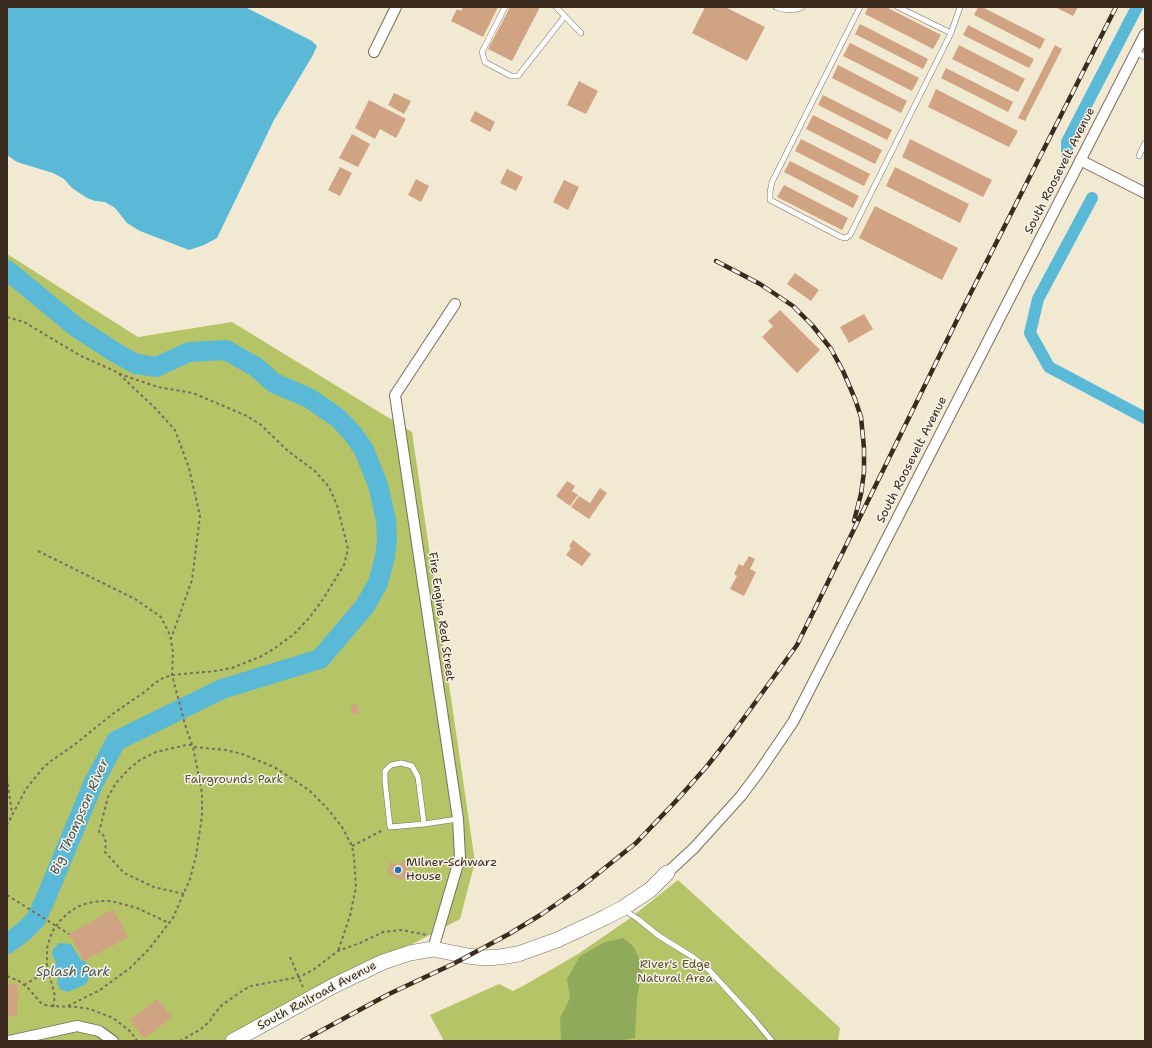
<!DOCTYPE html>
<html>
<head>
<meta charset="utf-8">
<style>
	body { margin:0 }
	#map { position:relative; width:1152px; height:1048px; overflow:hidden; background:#f2e9d2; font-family:"Shantell Sans",sans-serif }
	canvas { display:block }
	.frame { position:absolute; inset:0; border:8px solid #3b2a1e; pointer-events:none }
</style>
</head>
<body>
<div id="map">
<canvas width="1152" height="1048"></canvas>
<div class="frame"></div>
</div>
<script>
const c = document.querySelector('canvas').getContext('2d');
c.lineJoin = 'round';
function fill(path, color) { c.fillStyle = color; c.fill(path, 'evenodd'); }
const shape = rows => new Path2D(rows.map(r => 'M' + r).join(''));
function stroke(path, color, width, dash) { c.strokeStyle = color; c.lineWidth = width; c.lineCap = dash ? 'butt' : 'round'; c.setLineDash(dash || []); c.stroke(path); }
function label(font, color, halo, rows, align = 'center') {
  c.font = font + ' "Shantell Sans",sans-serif'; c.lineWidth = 3; c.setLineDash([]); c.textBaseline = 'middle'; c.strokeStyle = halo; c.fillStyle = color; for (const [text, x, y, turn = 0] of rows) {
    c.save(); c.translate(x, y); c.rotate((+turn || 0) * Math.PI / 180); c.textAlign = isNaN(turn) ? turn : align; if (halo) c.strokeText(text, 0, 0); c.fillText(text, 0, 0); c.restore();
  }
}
fill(shape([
	[7,254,138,337,232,322,412,432,475,862,460,919,228,1041,7,1041],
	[678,880,840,1028,838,1041,444,1041,430,1015,499,984,513,991,523,986,578,954,629,919]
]), '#b5c467');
fill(shape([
	[623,938,633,946,643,966,637,997,635,1038,617,1041,561,1041,560,1018,570,998,567,979,580,956,605,942]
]), '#90aa5c');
fill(shape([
	[7,7,245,7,312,41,317,46,313,55,274,120,217,238,204,245,189,250,140,231,127,223,115,208,105,202,95,201,87,198,72,188,64,179,53,173,17,162,7,155],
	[59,943,71,944,81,960,86,962,90,968,90,975,86,984,68,992,61,990,57,984,58,977,54,967,56,962,52,955,53,949]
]), '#59b9d7');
stroke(shape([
	[1067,154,1067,142,1137,7],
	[1092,198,1038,299,1030,333,1049,367,1145,418]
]), '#59b9d7', 12);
stroke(shape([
	[7,270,76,327,116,353,136,364,156,367,189,352,226,350,256,367,274,383,309,398,338,418,353,434,364,450,378,485,386,520,387,540,385,557,378,583,365,606,320,659,222,689,116,741,93,784,45,900,36,919,22,933,7,944]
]), '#59b9d7', 20);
fill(shape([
	[463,7,498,7,483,37,451,21,457,9,461,11],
	[510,7,540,7,512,61,488,49],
	[705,7,725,7,765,27,747,61,692,33],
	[868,7,886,7,941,35,933,49,865,14],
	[978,7,982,7,1045,39,1040,49,974,15],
	[1055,7,1078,7,1073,16],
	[860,24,928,59,923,69,855,34],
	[968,25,1034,59,1029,68,963,35],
	[850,43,919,78,912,91,843,56],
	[959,45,1025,79,1018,92,952,59],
	[1055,45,1062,49,1025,121,1018,118],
	[838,65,907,101,901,113,832,78],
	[946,68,1013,102,1008,112,941,78],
	[579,81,598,91,586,114,567,105],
	[936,89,1018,131,1009,147,928,107],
	[394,93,411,101,404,114,388,105],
	[823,95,892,130,887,140,818,105],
	[369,100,406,119,396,138,380,129,375,139,355,128],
	[475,111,495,122,490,132,470,121],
	[813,115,882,150,875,164,806,129],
	[352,134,370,144,358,167,339,158],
	[801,139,870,174,864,186,795,151],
	[910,139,992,180,983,197,902,157],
	[790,161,859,196,853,208,784,172],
	[340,167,352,173,340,196,328,190],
	[895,167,969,204,960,223,886,186],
	[507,169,523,177,516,191,500,183],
	[416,179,429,186,421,202,408,195],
	[564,180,579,187,568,210,553,202],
	[784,185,848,218,842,230,777,197],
	[875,206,958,248,942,280,859,238],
	[795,273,819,290,811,301,787,284],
	[780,310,820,350,797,373,762,337,773,326,768,321],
	[864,314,873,329,849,343,840,327],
	[567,481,575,486,572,491,578,495,570,506,556,496],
	[600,488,607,493,589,519,571,507,579,496,590,503],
	[573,540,591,554,582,566,566,555,571,548,569,546],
	[749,556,755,559,750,569,756,572,744,596,730,589,737,576,734,574,739,564,743,566],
	[357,704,359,714,352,714,351,705],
	[404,860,406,861,404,864,408,865,407,867,410,868,405,879,403,878,402,880,387,872,391,862,398,865,400,862,402,863],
	[113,909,128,937,84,961,69,934],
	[7,984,18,984,17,1016,7,1016],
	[157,999,172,1017,144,1039,130,1020]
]), '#d0a482');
const lane = shape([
	[505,7,482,52,485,62,511,76,518,76,565,16],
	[556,7,581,33],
	[776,7,786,10,798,9,802,7],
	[860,7,772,182,770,192,770,200,841,237,846,238,850,235,951,33,960,7],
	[898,7,951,33],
	[1136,52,1145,57],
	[1139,156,1145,143],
	[424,824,418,777,412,766,401,763,391,765,385,771,385,781,390,827,424,824,458,819],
	[624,910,638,919,659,936,693,957,710,971,753,1018,772,1041]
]);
const street = shape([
	[374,52,396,7],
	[1080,160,1145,193],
	[667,873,694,848,741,796,759,772,793,722,1145,34],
	[433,949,460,857,458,819,395,395,455,304],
	[9,1041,77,1026,99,1031,113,1041]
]);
const secondary = shape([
	[233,1041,335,985,383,962,410,953,433,949,468,956,485,958,500,957,518,954,557,940,606,917,623,908,650,890,667,873]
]);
stroke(lane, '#7b6d5d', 6);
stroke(street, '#7b6d5d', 12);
stroke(secondary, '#7b6d5d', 16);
stroke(shape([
	[7,317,24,322,81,356,128,377,158,387,193,393,247,416,261,425,288,451,315,471,329,487,337,505,348,549,344,565,323,599,310,617,294,634,275,648,262,656,232,668,215,671,172,675,163,678,155,683,146,691,114,713,74,745,51,761,42,769,26,789,7,825],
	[119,374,155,408,175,430,189,468,200,516,192,580,171,639],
	[38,551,135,599,161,617,170,635,173,652,172,675,186,728,193,747,202,793,202,816,196,856,190,879,173,918,149,949,130,968,100,990,66,1007],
	[194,747,226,750,242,754,274,767,294,780,310,791,327,808,342,827,352,846,354,857,356,887,350,916,338,951],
	[7,778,12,814],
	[352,846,383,830],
	[184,894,154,887,124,873,105,852,106,843,104,836,99,832,108,797,116,783,129,769,140,760,156,752,186,745,193,745],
	[7,895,69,934],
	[290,957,303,987],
	[7,976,19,981,28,988,41,1003,48,1006,77,1007,90,1009,113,1018,131,1032,137,1041],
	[24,985,48,971],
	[53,1007,55,996,47,966,47,948,52,932,59,922,68,913,77,907,88,903,101,901,111,901,137,908,169,923],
	[180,1041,201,1029,210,1021,215,1013,222,1005,242,991,251,986,299,977,313,970,338,951,360,943,383,932,401,930,427,935]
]), '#7b6d5d', 2, [3, 3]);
stroke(lane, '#fff', 5);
stroke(street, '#fff', 10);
stroke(secondary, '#fff', 15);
const rail = shape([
	[716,261,760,284,793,306,812,325,831,349,843,371,855,399,861,417,864,448,864,472,861,494,854,521],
	[302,1041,389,994,453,964,509,934,542,914,581,887,636,843,676,801,708,765,733,733,797,645,957,320,1116,7]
]);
stroke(rail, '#3b2a1e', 4.5);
stroke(rail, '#f7f3e8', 3, [9]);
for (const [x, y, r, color] of [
	[398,870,4,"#1f6fb2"]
]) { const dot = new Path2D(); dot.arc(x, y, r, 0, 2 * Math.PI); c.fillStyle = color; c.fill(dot); stroke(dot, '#f7f3e8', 1.5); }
label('12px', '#3b2a1e', '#f7f3e8', [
	["South Roosevelt Avenue",1060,171,-63],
	["South Roosevelt Avenue",912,460,-63],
	["Fire Engine Red Street",441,617,82],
	["South Railroad Avenue",317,996,-28]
]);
label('12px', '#5a5030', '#f7f3e8', [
	["Fairgrounds Park",234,780],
	["River's Edge",675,965],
	["Natural Area",675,979]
]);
label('12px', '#3b2a1e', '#f7f3e8', [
	["Milner-Schwarz",406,863],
	["House",406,877]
], 'left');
label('italic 13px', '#445556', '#f7f3e8', [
	["Big Thompson River",80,817,-66],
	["Splash Park",73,973]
]);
</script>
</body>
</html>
